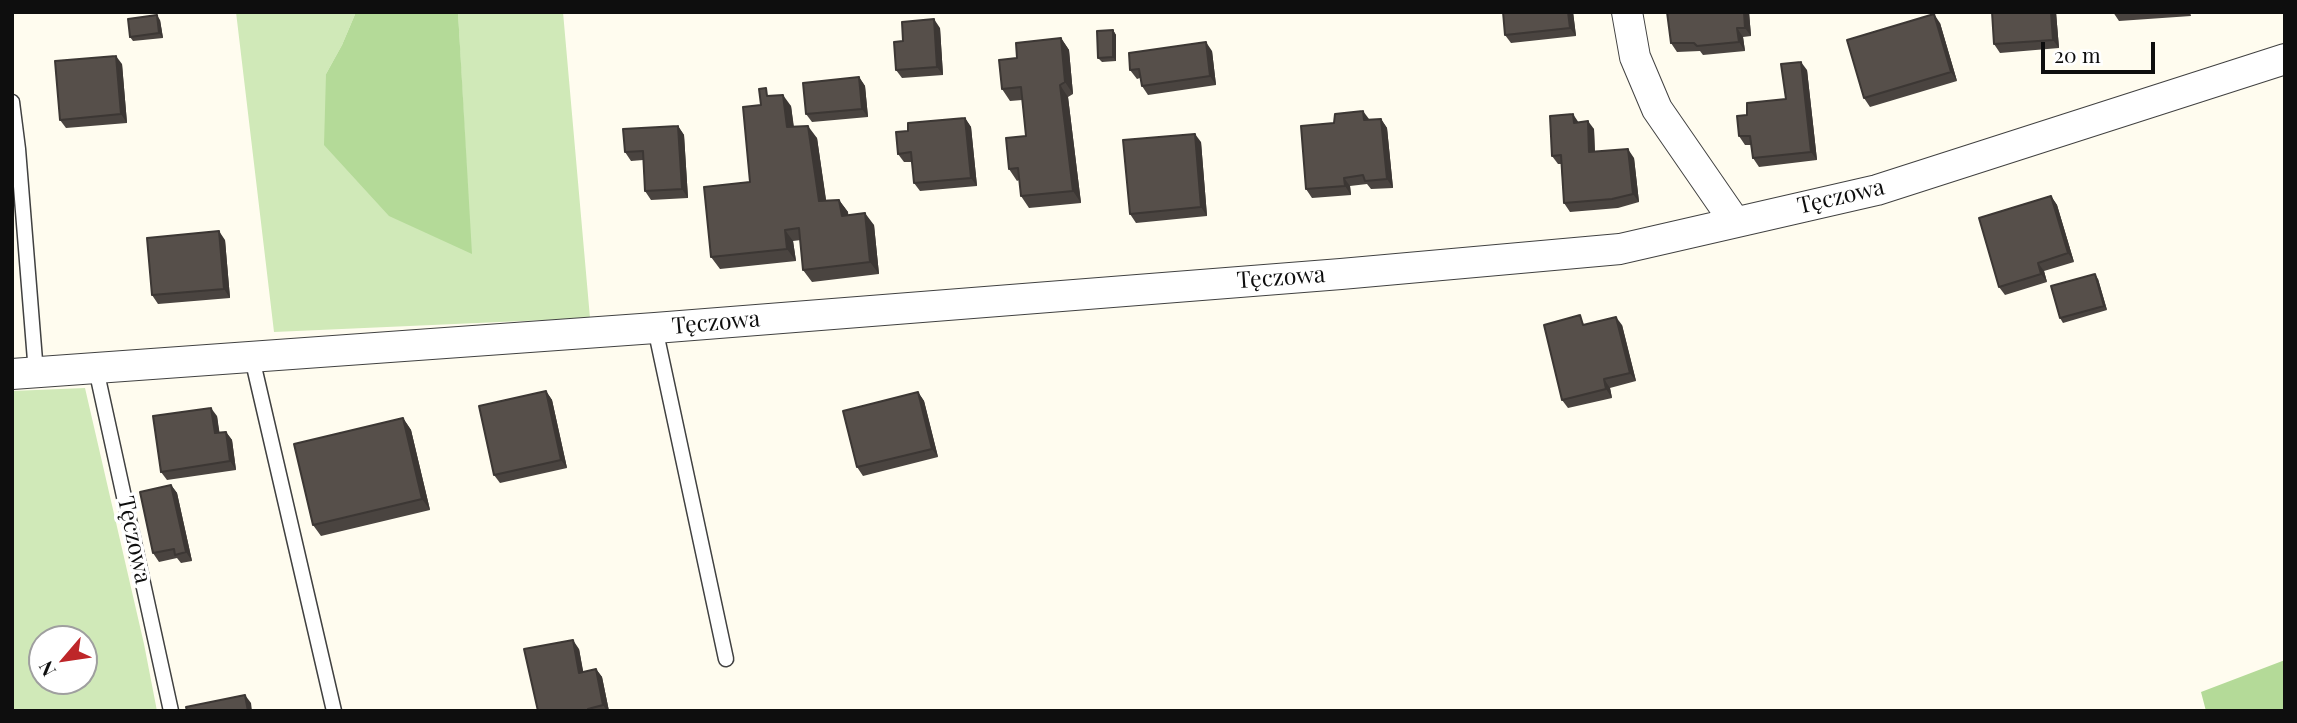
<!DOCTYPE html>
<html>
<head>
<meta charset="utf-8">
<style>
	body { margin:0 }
	#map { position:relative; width:2297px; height:723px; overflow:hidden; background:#fffcef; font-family:"Playfair Display",serif }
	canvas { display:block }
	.frame { position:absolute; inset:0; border:14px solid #0e0e0e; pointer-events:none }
	.north { position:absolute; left:28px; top:625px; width:70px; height:70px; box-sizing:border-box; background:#fff; border:2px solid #9f9f9f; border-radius:50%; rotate:241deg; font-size:19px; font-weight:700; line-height:28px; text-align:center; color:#0e0e0e }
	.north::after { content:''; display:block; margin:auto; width:24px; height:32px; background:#be2629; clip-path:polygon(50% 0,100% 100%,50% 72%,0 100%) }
	.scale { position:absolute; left:2041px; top:42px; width:114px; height:32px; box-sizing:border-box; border:4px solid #0e0e0e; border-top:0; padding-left:9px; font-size:21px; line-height:24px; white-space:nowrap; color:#0e0e0e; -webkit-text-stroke:5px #fff; paint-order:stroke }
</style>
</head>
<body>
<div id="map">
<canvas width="2297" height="723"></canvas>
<div class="frame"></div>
<div class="north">N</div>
<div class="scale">20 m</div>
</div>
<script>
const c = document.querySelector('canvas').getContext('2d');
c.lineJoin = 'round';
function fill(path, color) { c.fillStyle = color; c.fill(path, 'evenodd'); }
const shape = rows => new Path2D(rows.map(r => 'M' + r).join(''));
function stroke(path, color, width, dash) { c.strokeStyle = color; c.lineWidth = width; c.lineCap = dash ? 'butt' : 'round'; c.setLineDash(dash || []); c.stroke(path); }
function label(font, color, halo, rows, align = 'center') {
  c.font = font + ' "Playfair Display",serif'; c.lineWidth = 7; c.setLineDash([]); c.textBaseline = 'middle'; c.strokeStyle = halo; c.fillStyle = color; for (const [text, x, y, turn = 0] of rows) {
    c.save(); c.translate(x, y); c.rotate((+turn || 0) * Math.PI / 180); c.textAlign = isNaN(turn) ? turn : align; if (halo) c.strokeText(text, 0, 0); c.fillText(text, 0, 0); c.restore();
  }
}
fill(shape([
	[236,12,356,12,342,45,326,74,471,253,458,12,563,12,590,318,274,332],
	[85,388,144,644,157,711,12,711,12,391],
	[42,639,84,639,84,681,42,681]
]), '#d0e9b8');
fill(shape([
	[356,12,458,12,472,254,389,216,324,145,326,74,342,45],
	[2285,660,2285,711,2206,711,2201,692]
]), '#b4da98');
const service = shape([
	[12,102,18,149,36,373],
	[655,328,726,659],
	[252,358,334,711],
	[96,369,171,711]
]);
const minor = shape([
	[1627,12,1635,57,1657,109,1735,222],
	[12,374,655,328,1341,274,1620,249,1877,190,2285,59]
]);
stroke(service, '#414141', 17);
stroke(minor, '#414141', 32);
stroke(service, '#fff', 14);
stroke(minor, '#fff', 30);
fill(shape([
	[1503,12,1573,12,1576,36,1511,43,1505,35],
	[1667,12,1749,12,1751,36,1743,37,1745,51,1703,55,1700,51,1677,52,1671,43],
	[2056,12,2059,48,2000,53,1994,44],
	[2113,12,2190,12,2191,16,2119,21],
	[160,20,163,38,133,41,130,37],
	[1940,23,1957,81,1870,107,1864,98],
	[940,28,943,75,902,78,896,70,903,41],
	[1113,30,1116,35,1116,61,1102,62,1098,58],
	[1061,38,1069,50,1073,94,1068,97,1081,203,1029,208,1021,196,1019,180,1017,181,1009,169,1026,136,1022,100,1010,101,1002,89,1017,58],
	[1212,51,1216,85,1148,95,1142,86,1140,78,1137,79,1130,70],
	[122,64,127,123,66,128,60,120],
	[1807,70,1817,160,1759,167,1753,158,1751,145,1745,145,1739,136,1747,115,1786,99],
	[859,77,865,86,868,117,812,122,806,114],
	[772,96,791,106,794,127,817,138,826,201,839,200,848,212,848,215,874,225,879,274,812,282,803,270,801,240,793,241,796,261,720,269,711,257,750,182,761,105],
	[965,118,971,127,977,186,920,191,914,183,912,162,904,162,898,154,908,131],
	[1369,119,1369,120,1381,119,1387,128,1393,188,1371,189,1367,184,1350,186,1351,195,1312,198,1306,189,1334,123],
	[1579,122,1594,129,1595,151,1634,158,1639,202,1618,208,1570,212,1564,203,1561,164,1558,164,1552,156],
	[678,126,684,135,688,198,651,200,645,191,643,160,631,161,625,152],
	[1201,142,1207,216,1136,223,1130,214],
	[2051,196,2057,205,2074,262,2044,271,2047,282,2005,295,1999,287],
	[225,240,230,298,158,304,152,295],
	[2098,279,2107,310,2063,323,2060,318],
	[1587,325,1622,325,1636,381,1610,388,1612,398,1568,408,1562,400],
	[546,391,552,400,567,468,500,483,494,475],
	[918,392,924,401,938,457,863,476,857,467],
	[217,416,219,433,226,432,232,440,236,470,167,480,161,472],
	[403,418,411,430,430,510,321,536,313,525],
	[171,485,177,493,192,561,181,563,177,558,159,562,153,553],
	[579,649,583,672,596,669,602,677,609,711,538,711]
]), '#4a4440');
fill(shape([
	[1568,12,1573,12,1576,36,1570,28],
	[1744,12,1749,12,1751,36,1745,28],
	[2051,12,2056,12,2059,48,2053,40],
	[1934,14,1940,23,1957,81,1951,72],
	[157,15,160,20,163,38,159,33],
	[934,19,940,28,943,75,937,67],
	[1737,28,1743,37,1745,51,1739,42],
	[1113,30,1116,35,1116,61,1113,57],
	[1061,38,1069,50,1073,94,1065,82],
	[1206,42,1212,51,1216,85,1210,76],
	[116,56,122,64,127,123,121,114],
	[1801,62,1807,70,1817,160,1811,152],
	[859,77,865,86,868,117,862,109],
	[1060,85,1068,97,1081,203,1073,191],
	[783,95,791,106,795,139,787,127],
	[1363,111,1369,119,1370,129,1364,120],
	[1573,114,1579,123,1574,123],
	[965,118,971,127,977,186,971,178],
	[1381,119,1387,128,1393,188,1387,179],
	[1588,121,1594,129,1595,160,1589,152],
	[678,126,684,135,688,198,682,189],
	[808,126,817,138,828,213,819,201],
	[1195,134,1201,142,1207,216,1201,207],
	[1628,149,1634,158,1639,202,1633,194],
	[1344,178,1350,186,1351,195,1345,186],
	[2051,196,2057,205,2074,262,2068,253],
	[839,200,848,212,850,227,842,216],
	[865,213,874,225,879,274,870,262],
	[785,230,793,241,796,261,787,249],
	[219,231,225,240,230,298,224,289],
	[2038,263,2044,271,2047,282,2041,274],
	[2095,274,2098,279,2107,310,2104,306],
	[1616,317,1622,325,1636,381,1630,373],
	[1604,379,1610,388,1612,398,1606,389],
	[546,391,552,400,567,468,561,460],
	[918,392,924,401,938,457,932,449],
	[211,408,217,416,221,442,215,433],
	[403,418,411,430,430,510,422,499],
	[226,432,232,440,236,470,230,461],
	[171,485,177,493,192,561,186,552],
	[573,640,579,649,585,681,579,673],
	[596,669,602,677,609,711,607,711,603,705],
	[245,695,251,703,252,711,248,711]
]), '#3c3734');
const building = shape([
	[1503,12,1568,12,1570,28,1505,35,1503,12],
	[1667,12,1744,12,1745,28,1737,28,1739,42,1697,46,1694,43,1671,43,1667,12],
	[1992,12,2051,12,2053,40,1994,44,1992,12],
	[1934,14,1951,72,1864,98,1847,40,1934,14],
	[157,15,159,33,130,37,128,19,157,15],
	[934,19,937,67,896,70,894,42,903,41,902,22,934,19],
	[1113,30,1113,57,1098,58,1097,31,1113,30],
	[1061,38,1065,82,1060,85,1073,191,1021,196,1018,168,1009,169,1006,138,1026,136,1021,87,1002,89,999,60,1017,58,1016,43,1061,38],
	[1206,42,1210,76,1142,86,1139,69,1130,70,1129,53,1206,42],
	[116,56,121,114,60,120,55,61,116,56],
	[1801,62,1811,152,1753,158,1750,136,1739,136,1737,116,1747,115,1747,103,1786,99,1781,64,1801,62],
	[859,77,862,109,806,114,803,83,859,77],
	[766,88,767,96,783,95,787,127,808,126,819,201,839,200,842,216,865,213,870,262,803,270,799,228,785,230,787,249,711,257,704,187,750,182,743,107,761,105,759,89,766,88],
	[1363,111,1364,120,1381,119,1387,179,1365,181,1363,175,1344,178,1345,186,1306,189,1301,126,1334,123,1335,114,1363,111],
	[1573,114,1574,123,1588,121,1589,152,1628,149,1633,194,1612,199,1564,203,1561,155,1552,156,1550,116,1573,114],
	[965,118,971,178,914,183,911,152,898,154,896,132,908,131,908,123,965,118],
	[678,126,682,189,645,191,643,151,625,152,623,129,678,126],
	[1195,134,1201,207,1130,214,1123,140,1195,134],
	[2051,196,2068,253,2038,263,2041,274,1999,287,1979,218,2051,196],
	[219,231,224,289,152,295,147,238,219,231],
	[2095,274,2104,306,2060,318,2051,286,2095,274],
	[1580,315,1583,325,1616,317,1630,373,1604,379,1606,389,1562,400,1544,325,1580,315],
	[546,391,561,460,494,475,479,406,546,391],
	[918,392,932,449,857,467,843,411,918,392],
	[211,408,215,433,226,432,230,461,161,472,153,416,211,408],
	[403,418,422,499,313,525,294,444,403,418],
	[171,485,186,552,175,555,174,549,153,553,140,492,171,485],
	[573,640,579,673,596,669,603,705,588,709,588,711,538,711,524,649,573,640],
	[245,695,248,711,187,711,186,707,245,695]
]);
fill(building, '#564f4a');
stroke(building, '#3c3734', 2);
label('23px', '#0e0e0e', '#fff', [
	["Tęczowa",1841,197,-13],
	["Tęczowa",1281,278,-4],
	["Tęczowa",716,323,-5],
	["Tęczowa",134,540,78]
]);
</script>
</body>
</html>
